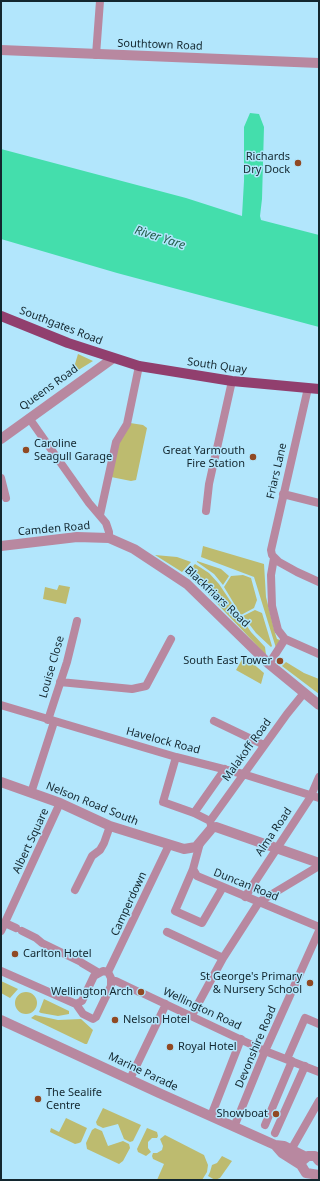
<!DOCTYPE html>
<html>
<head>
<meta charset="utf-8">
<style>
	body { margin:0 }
	#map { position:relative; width:320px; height:1181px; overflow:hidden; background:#b2e6fc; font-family:"Noto Sans",sans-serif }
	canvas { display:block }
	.frame { position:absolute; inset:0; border:2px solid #13272f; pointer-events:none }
</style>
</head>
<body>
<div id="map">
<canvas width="320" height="1181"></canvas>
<div class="frame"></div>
</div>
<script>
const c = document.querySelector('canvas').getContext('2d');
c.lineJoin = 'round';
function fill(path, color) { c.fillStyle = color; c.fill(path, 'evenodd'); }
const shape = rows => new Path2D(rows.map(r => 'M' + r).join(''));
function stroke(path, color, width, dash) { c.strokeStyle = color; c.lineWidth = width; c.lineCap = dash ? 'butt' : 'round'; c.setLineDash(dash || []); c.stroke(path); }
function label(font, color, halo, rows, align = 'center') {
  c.font = font + ' "Noto Sans",sans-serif'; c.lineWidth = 3; c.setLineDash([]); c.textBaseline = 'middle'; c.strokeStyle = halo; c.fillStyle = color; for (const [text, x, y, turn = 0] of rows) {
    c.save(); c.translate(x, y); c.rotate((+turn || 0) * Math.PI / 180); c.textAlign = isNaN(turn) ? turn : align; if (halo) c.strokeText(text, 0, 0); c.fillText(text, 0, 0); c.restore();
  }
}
fill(shape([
	[78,354,93,361,72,374],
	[130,423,143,425,147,428,136,480,131,481,111,477,119,442],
	[203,546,264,564,266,597,275,633,277,639,280,640,276,648,254,577,201,557],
	[155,555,177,557,191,562,182,572],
	[197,561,221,569,229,576,223,585,214,574,197,562],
	[195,564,209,573,219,584,251,632,265,647,266,655,206,592,186,574],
	[243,575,251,578,257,600,254,608,241,615,224,587,231,576],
	[59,585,70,587,66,604,43,599,45,587,57,590],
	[255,610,262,613,272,646,271,647,256,633,243,616],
	[244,656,264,673,261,684,236,670],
	[286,662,304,673,319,679,319,694,282,666],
	[1,981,18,989,10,998,1,993],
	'15 1003a11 11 0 1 1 22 0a11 11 0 1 1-22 0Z',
	[44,999,69,1011,69,1014,58,1016,41,1013,39,1012],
	[35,1015,58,1020,81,1019,93,1030,87,1044,85,1044,31,1018],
	[103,1108,141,1125,133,1141,130,1142,124,1139,118,1124,103,1128,97,1125,96,1122],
	[66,1118,87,1128,81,1142,79,1143,75,1144,50,1132,51,1128,59,1132],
	[95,1128,102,1131,108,1146,123,1141,129,1144,130,1148,123,1161,119,1164,87,1149,86,1143,92,1130],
	[147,1128,157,1132,158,1136,157,1138,152,1138,148,1142,148,1148,151,1152,146,1156,138,1152,137,1149],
	[165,1135,204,1155,208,1165,207,1172,202,1180,157,1180,164,1164,153,1159,152,1156,153,1153,157,1153,162,1150,163,1146,160,1139],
	[222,1156,232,1161,220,1178,215,1180,208,1176,210,1172,212,1165,217,1163]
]), '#bdbb6f');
fill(shape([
	[250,113,259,114,264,127,262,199,260,216,261,220,319,235,319,327,117,273,1,239,1,149,186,198,242,216,244,181,244,127]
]), '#44deac');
stroke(shape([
	[96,55,100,1],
	[308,388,271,550,272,555,279,562,297,572,319,582],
	[29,418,89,503,106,523,109,532,109,538],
	[1,478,6,498],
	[283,494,319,503],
	[206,511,209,484,232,381],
	[100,515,116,442,127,424,139,366],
	[274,558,271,575,272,606,278,630,285,639,319,654],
	[269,664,285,639],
	[60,682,132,689,146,686,171,639],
	[1,705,176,757,243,774,319,798],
	[48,720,67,662,77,621],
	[214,721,264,745],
	[176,757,163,802,194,813,210,821,211,825],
	[31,793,54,722],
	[194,813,225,769],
	[210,821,287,714,304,693],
	[200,843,193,869,197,876,319,927],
	[193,869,175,911,202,923,223,887],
	[75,890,92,856,100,850,104,843,110,826],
	[245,897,310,798,319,777],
	[5,923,16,928],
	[1,931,60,803],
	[22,931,36,938,42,943,81,962],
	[167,932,223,958],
	[82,963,99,973],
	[1,971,76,1004,82,1001,94,976,103,971,108,972,111,978,111,986,96,1017,93,1019,83,1014,76,1004],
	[108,972,169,845],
	[111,981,116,981,139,992],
	[142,993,265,1051,319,1072],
	[192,1015,223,958,259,902,319,866],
	[287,1059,305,1018,319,1024],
	[130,1079,166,1004],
	[211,1116,241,1039],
	[265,1125,292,1061],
	[234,1127,265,1051,319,931],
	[275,1133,305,1066],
	[291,1150,319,1101]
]), '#b888a0', 8);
stroke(shape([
	[1,50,319,63],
	[1,439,112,359],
	[1,546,77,537,109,538,134,549,187,584,269,664,319,705],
	[1,782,60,803,110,826,184,849,196,847,212,828,216,827,319,863],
	[1,1020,159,1093,275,1145,284,1146,306,1157],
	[275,1145,282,1153,301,1165],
	[319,1161,315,1156,308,1156,302,1161,301,1165,306,1173,319,1175]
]), '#b888a0', 10);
stroke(shape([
	[1,316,68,343,139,366,232,381,319,389]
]), '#913f6e', 10);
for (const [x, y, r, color] of [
	[298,163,4,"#904923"],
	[26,450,4,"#904923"],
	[253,457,4,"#904923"],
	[280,661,4,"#904923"],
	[15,954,4,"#904923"],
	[310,983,4,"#904923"],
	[141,992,4,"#904923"],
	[115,1020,4,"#904923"],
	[170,1047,4,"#904923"],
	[38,1099,4,"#904923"],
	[276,1114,4,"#904923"]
]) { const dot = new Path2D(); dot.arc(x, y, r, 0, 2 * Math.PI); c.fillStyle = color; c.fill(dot); stroke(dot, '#b2e6fc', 1.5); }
label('11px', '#13272f', '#b2e6fc', [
	["Southtown Road",160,45,2],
	["Southgates Road",61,326,21],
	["South Quay",217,366,8],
	["Queens Road",49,388,-36],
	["Friars Lane",277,471,-77],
	["Camden Road",54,529,-5],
	["Blackfriars Road",217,597,43],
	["Louise Close",52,667,-74],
	["Havelock Road",163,741,15],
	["Malakoff Road",247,750,-54],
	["Nelson Road South",92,804,22],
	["Alma Road",274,832,-56],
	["Albert Square",31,841,-65],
	["Duncan Road",246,885,22],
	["Camperdown",129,904,-65],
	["Wellington Road",202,1009,25],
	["Devonshire Road",256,1047,-67],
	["Marine Parade",143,1072,25]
]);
label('11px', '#13272f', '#b2e6fc', [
	["Richards",290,157],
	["Dry Dock",290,170],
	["Caroline",34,444,"left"],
	["Seagull Garage",34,457,"left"],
	["Great Yarmouth",245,451],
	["Fire Station",245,464],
	["South East Tower",272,661],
	["Carlton Hotel",23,954,"left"],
	["St George's Primary",302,977],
	["& Nursery School",302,990],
	["Wellington Arch",133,992],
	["Nelson Hotel",123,1020,"left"],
	["Royal Hotel",178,1047,"left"],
	["The Sealife",46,1093,"left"],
	["Centre",46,1106,"left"],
	["Showboat",268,1114]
], 'right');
label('italic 12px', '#235d49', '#b2e6fc', [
	["River Yare",160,238,18]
]);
</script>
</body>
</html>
